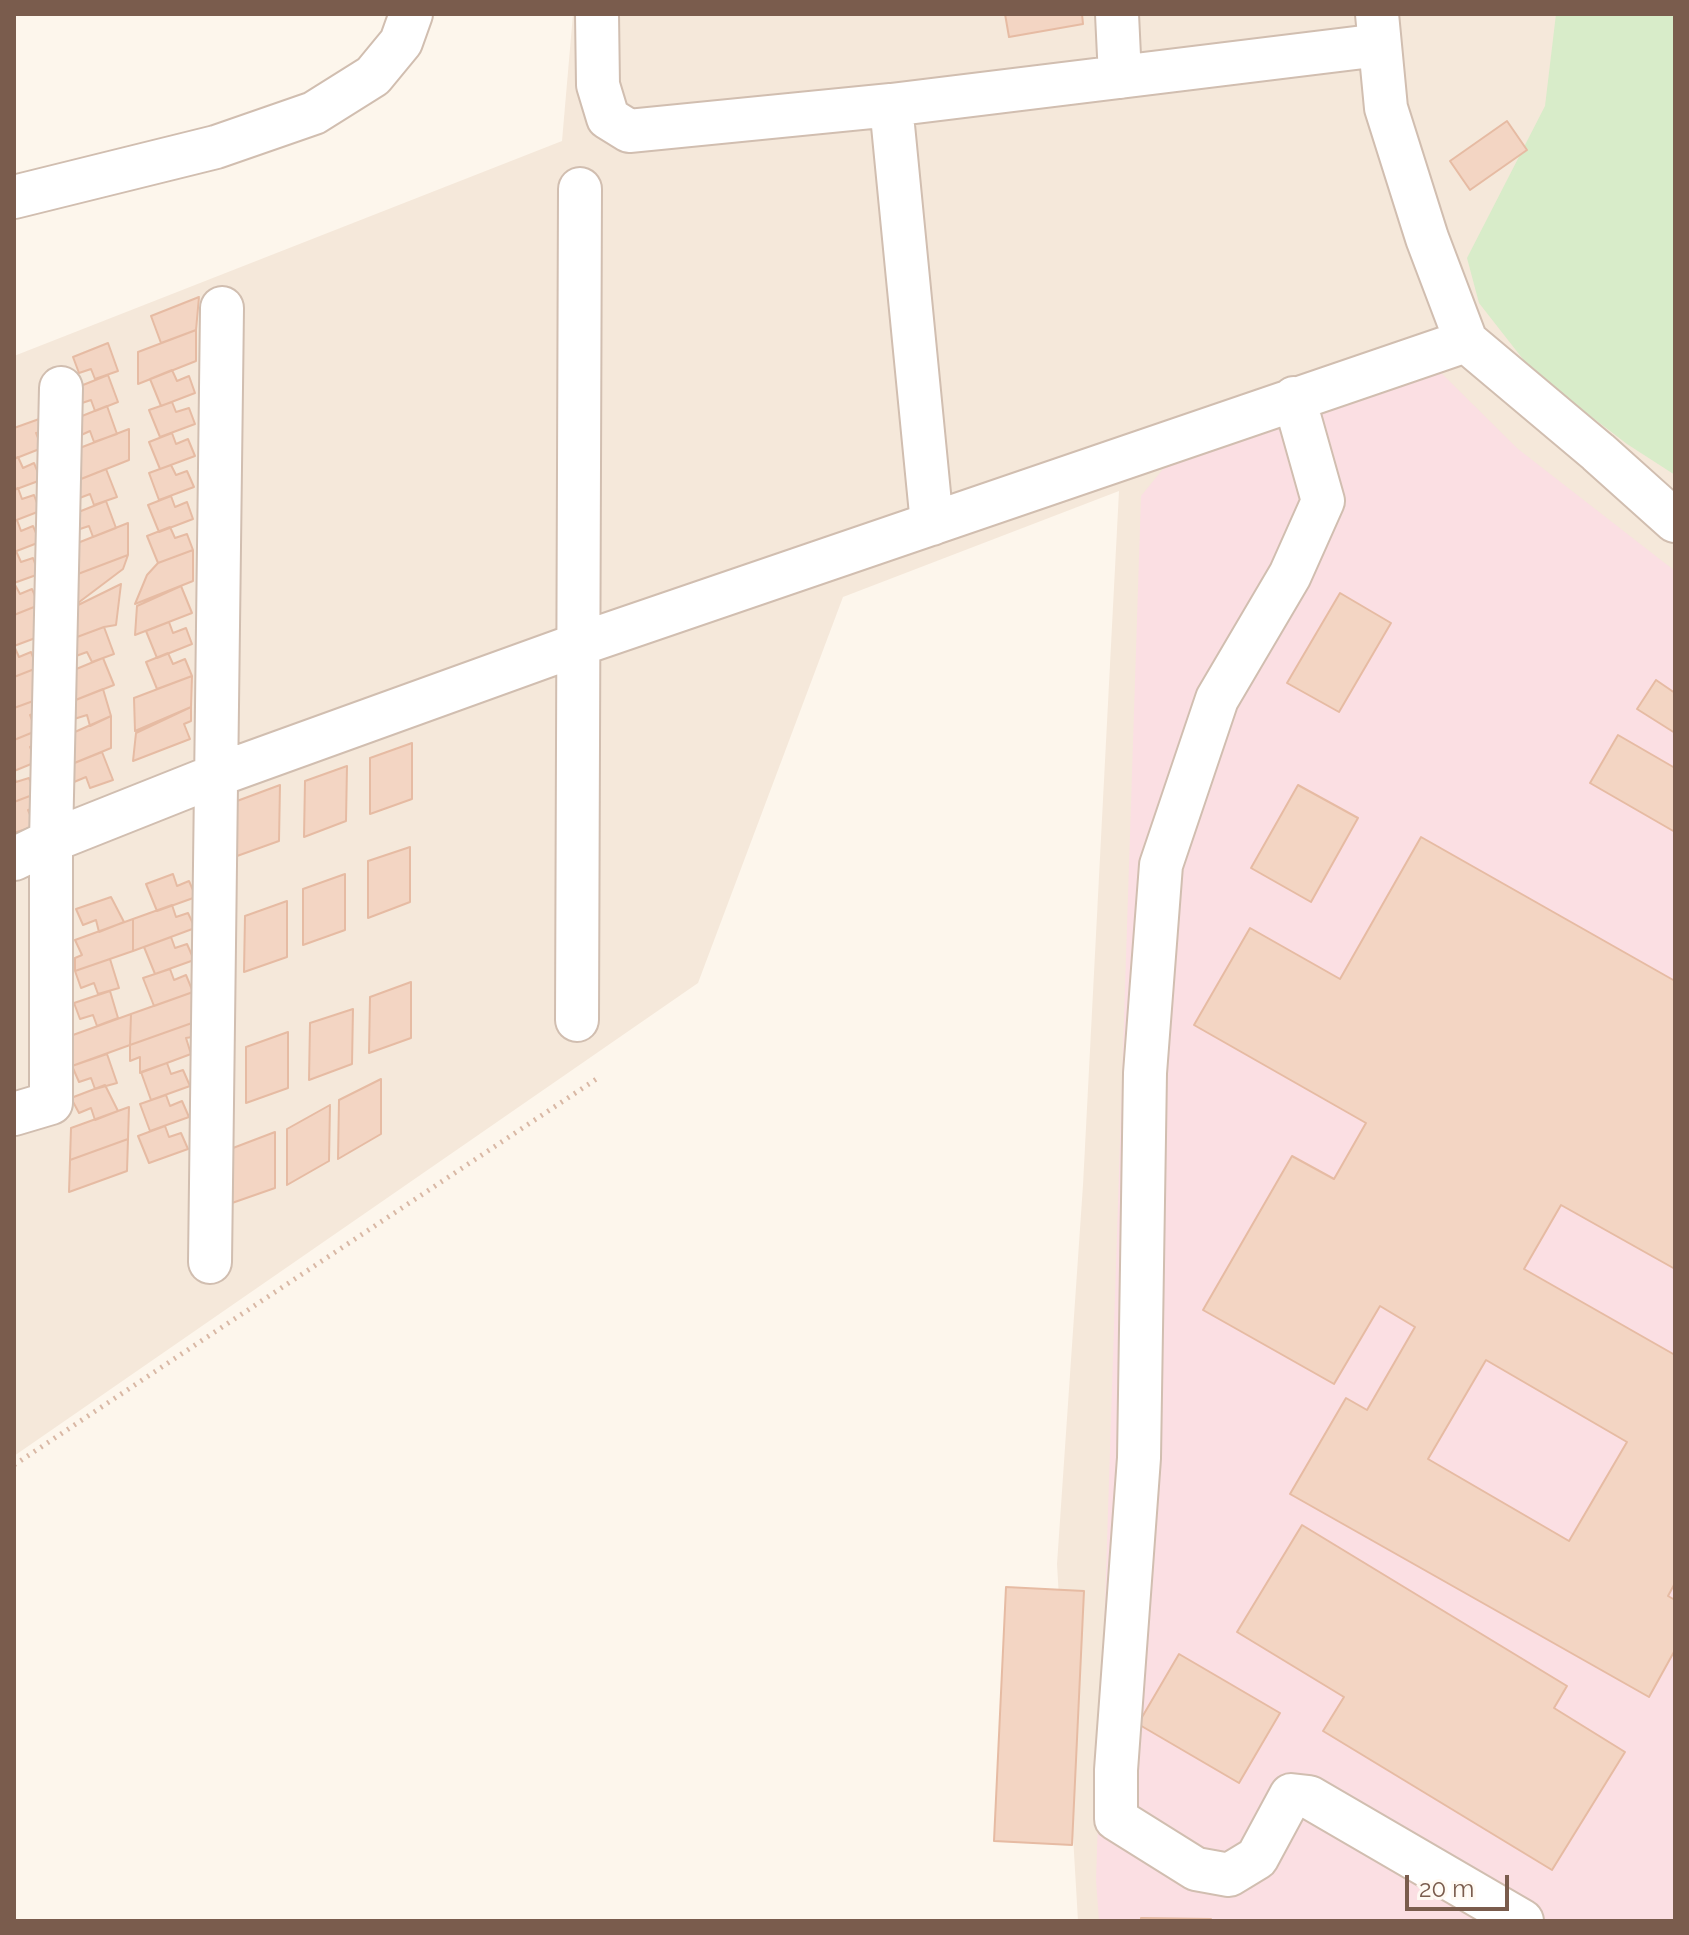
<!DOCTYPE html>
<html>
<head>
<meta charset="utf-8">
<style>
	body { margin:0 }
	#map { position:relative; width:1689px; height:1935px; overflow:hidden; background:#fdf6ec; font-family:Raleway,sans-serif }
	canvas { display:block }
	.frame { position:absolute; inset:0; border:16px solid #7a5c4d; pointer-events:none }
	.scale { position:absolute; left:1405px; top:1875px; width:104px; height:36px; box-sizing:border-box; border:4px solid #7a5c4d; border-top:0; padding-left:10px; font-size:24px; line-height:28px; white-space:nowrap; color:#7a5c4d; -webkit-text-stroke:6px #fffaf3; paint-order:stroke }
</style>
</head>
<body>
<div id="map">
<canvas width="1689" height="1935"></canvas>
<div class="frame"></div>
<div class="scale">20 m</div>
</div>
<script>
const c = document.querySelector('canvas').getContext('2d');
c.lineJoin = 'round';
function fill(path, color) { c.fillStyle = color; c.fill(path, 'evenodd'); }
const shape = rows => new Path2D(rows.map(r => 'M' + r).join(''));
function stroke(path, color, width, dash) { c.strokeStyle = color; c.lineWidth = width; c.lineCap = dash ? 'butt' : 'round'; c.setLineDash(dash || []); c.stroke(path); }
fill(shape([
	[573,14,1649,14,1675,312,1675,1921,1078,1921,1057,1564,1083,1185,1119,491,843,597,698,983,14,1456,14,356,562,141]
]), '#f5e8da');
fill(shape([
	[1429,361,1518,449,1675,571,1675,1921,1099,1921,1096,1880,1141,496,1163,469]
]), '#fbdfe3');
fill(shape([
	[1556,14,1675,14,1675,475,1627,444,1533,372,1479,303,1467,258,1545,106]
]), '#d8ecc9');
const building = shape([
	[1005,14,1082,14,1083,24,1009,37,1005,14],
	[1507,121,1527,150,1470,190,1450,161,1507,121],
	[199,297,196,330,161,343,151,316,199,297],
	[196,330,196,361,138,384,138,352,196,330],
	[108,343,118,371,95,379,91,369,79,373,73,357,108,343],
	[172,370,177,381,189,376,195,393,161,406,150,379,172,370],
	[108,375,118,402,95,411,91,400,79,404,73,389,108,375],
	[172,402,176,412,189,408,195,424,160,437,149,410,172,402],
	[107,406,117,434,94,442,90,431,79,436,72,420,107,406],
	[42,418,42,432,36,433,42,448,14,459,14,428,42,418],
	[129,429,129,460,71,483,72,451,129,429],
	[172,433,176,444,188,439,195,456,160,469,149,442,172,433],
	[18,457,23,468,34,463,41,480,14,490,14,459,18,457],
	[171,465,176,475,187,471,194,487,159,500,149,473,171,465],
	[106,469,117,497,94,505,90,494,77,499,71,483,106,469],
	[18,488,22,499,34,495,40,511,14,521,14,490,18,488],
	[171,496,175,507,187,502,193,519,159,532,148,505,171,496],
	[106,501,116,528,93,537,89,526,77,530,71,515,106,501],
	[17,520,21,531,33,526,40,542,14,552,14,521,17,520],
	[128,523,128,555,70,577,70,546,128,523],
	[170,527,175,538,187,534,193,550,158,563,147,536,170,527],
	[193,550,193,581,135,604,147,575,158,563,193,550],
	[16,551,21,562,33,558,39,574,14,583,14,552,16,551],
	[128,555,123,569,70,609,70,577,128,555],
	[14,583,20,594,32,589,39,605,14,615,14,583],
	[121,584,116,625,104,627,69,640,70,609,121,584],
	[181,586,192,613,135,635,137,606,181,586],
	[1340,593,1391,623,1339,712,1287,683,1340,593],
	[39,605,38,637,14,646,14,615,39,605],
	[169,622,173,633,186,628,192,644,157,658,146,631,169,622],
	[104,627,114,654,92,662,87,652,76,656,69,640,104,627],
	[14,646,19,657,31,652,37,668,14,677,14,646],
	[168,653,173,664,185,659,192,676,157,689,146,662,168,653],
	[103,658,114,685,68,703,69,672,103,658],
	[37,668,36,700,14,708,14,677,37,668],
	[192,676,191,707,135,731,134,698,192,676],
	[1656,680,1675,693,1675,733,1637,709,1656,680],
	[103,689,111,716,90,726,87,715,74,719,68,703,103,689],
	[36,700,36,713,30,715,36,731,14,740,14,708,36,700],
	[191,707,191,721,184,724,190,739,133,761,136,733,191,707],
	[111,716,111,748,67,766,68,752,74,749,68,735,111,716],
	[36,731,36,744,30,747,36,762,14,771,14,740,36,731],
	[1618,735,1675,768,1675,832,1590,783,1618,735],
	[412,743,412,799,370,814,370,758,412,743],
	[102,752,113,780,90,788,86,777,74,782,67,766,102,752],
	[347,766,346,821,304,837,305,781,347,766],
	[14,776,16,782,29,778,35,794,14,802,14,776],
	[280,785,279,841,237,856,237,801,280,785],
	[1298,785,1358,818,1311,902,1251,868,1298,785],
	[35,794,35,808,28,810,35,826,14,833,14,802,35,794],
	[1421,837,1675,981,1675,1269,1561,1205,1524,1269,1675,1355,1675,1583,1668,1596,1675,1600,1675,1650,1649,1697,1290,1494,1346,1398,1367,1410,1415,1327,1380,1306,1334,1384,1203,1310,1292,1156,1334,1179,1366,1123,1194,1025,1250,928,1340,979,1421,837],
	[1486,1360,1627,1442,1569,1541,1428,1459,1486,1360],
	[410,847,410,902,368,918,368,861,410,847],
	[173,874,177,886,189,881,196,897,157,911,146,884,173,874],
	[345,874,345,930,303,945,303,889,345,874],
	[111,897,124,922,99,932,96,920,83,925,76,909,111,897],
	[287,901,287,957,244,972,245,916,287,901],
	[172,905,176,917,188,913,195,928,133,951,133,919,172,905],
	[133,919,133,951,75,971,75,958,82,955,75,940,133,919],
	[171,937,175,948,187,944,194,960,155,974,144,947,171,937],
	[110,959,119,988,98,994,94,983,81,988,75,971,110,959],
	[170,969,174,980,186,975,193,992,154,1006,143,978,170,969],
	[411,982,411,1038,369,1053,370,997,411,982],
	[110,991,118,1018,97,1026,93,1015,80,1019,74,1003,110,991],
	[193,992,192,1023,130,1045,131,1014,193,992],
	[353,1009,352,1064,309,1080,310,1023,353,1009],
	[131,1014,130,1045,72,1066,73,1035,131,1014],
	[192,1023,192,1037,186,1038,191,1054,140,1073,140,1057,130,1061,130,1045,192,1023],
	[288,1032,288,1088,246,1103,246,1047,288,1032],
	[107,1054,117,1083,95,1089,91,1078,79,1082,72,1066,107,1054],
	[167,1063,171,1074,183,1070,190,1086,151,1100,141,1072,167,1063],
	[381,1079,381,1134,338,1159,339,1100,381,1079],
	[105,1085,118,1111,95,1120,91,1108,79,1113,71,1098,105,1085],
	[166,1095,170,1106,182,1101,189,1117,150,1131,140,1104,166,1095],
	[330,1105,329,1161,287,1185,287,1129,330,1105],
	[129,1107,128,1139,70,1160,71,1128,129,1107],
	[165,1126,169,1137,181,1133,188,1149,149,1163,138,1136,165,1126],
	[275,1132,275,1188,232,1203,233,1148,275,1132],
	[128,1139,127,1171,69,1192,70,1160,128,1139],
	[1302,1525,1567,1686,1554,1708,1625,1752,1552,1870,1323,1731,1344,1697,1237,1632,1302,1525],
	[1006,1587,1084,1591,1072,1845,994,1841,1006,1587],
	[1179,1654,1280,1713,1239,1783,1138,1724,1179,1654],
	[1141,1918,1211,1919,1211,1921,1141,1921,1141,1918]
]);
fill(building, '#f3d5c3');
stroke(building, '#e6bba3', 2);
const minor = shape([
	[597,14,598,85,608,118,629,131,891,105,1380,45],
	[1117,14,1120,77],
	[1377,14,1386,108,1427,238,1466,341,1598,452,1675,521],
	[891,105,932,524],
	[14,197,216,147,314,113,373,76,401,42,411,14],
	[1294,398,1323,501,1290,575,1217,699,1161,865,1145,1073,1139,1458,1116,1770,1116,1819,1196,1869,1229,1875,1257,1858,1291,1795,1309,1797,1522,1921],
	[14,859,51,841,217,775,577,645,1466,341],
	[577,1020,580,189],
	[14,1114,51,1103,51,841,61,388],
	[210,1262,222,308]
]);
stroke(minor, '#d1beb0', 46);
stroke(shape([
	[14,1465,598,1078]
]), '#d9b8a5', 5, [2, 6]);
stroke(minor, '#fff', 42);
</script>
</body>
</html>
